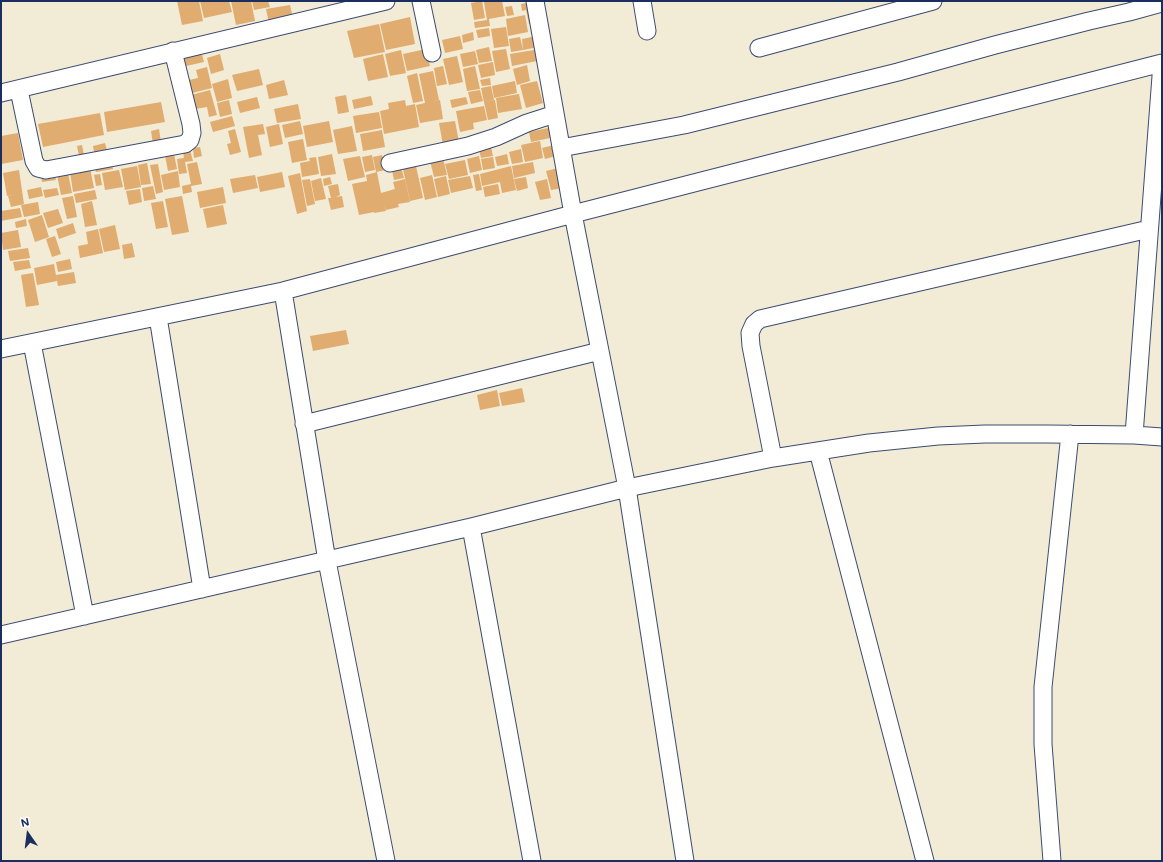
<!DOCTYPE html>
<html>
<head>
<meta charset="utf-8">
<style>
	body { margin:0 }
	#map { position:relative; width:1163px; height:862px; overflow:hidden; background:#f2ebd5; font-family:Mali,sans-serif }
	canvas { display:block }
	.frame { position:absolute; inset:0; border:2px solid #1b2f5e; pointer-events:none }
	.north { position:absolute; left:8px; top:814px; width:40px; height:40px; -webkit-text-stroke:3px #fff; paint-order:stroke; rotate:346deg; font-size:11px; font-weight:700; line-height:16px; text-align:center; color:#1b2f5e }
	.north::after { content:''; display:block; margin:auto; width:14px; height:18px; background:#1b2f5e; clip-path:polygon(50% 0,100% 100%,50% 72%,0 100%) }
</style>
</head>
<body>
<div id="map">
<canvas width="1163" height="862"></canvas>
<div class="frame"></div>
<div class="north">N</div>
</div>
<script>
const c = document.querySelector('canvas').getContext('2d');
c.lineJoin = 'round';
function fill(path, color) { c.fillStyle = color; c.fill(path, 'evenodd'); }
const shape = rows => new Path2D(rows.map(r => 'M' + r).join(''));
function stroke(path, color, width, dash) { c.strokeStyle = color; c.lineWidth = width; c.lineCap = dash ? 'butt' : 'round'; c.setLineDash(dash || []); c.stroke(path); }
fill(shape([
	[177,1,199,1,203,21,182,25],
	[200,1,229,1,232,12,204,18],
	[231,1,251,1,255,21,236,25],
	[252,1,268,1,270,7,254,10],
	[482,1,485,18,474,20,471,3],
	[490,1,502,1,505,16,489,19,490,26,475,28,474,22,487,20,484,2],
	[533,2,537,23,529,24,526,10,522,11,521,4],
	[290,5,293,18,269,23,266,9],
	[512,6,514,15,507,16,505,7],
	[525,15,528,32,508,36,506,19],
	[410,17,415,44,386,50,380,24],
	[379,24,385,52,354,58,347,31],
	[506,27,509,46,494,48,491,29],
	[489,28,490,36,478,38,476,30],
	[473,32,474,40,463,43,462,35],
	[460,36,463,49,445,53,442,40],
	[537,36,538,47,523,50,522,39],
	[520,37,523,50,511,52,509,39],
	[489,47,492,61,479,63,476,50],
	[426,49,430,66,407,71,403,54],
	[506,49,510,69,496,72,492,51],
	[540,49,542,60,512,66,510,54],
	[401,50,406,73,390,76,385,54],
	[201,51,204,62,186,66,183,56],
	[475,51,478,64,463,67,460,54],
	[220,54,224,70,211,74,207,58],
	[383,54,388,77,368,81,363,59],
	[457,56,463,82,449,85,443,59],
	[493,62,495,75,481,78,478,65],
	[527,65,530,81,517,85,513,69],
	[443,66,447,84,437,86,434,68],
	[475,66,480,89,467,91,463,69],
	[207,67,212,88,192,93,189,80,198,78,196,70],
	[259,69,263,85,237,91,232,75],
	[433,71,439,100,430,102,440,100,443,119,420,123,416,105,425,103,419,74],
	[417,73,423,101,413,103,407,76],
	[490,78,491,85,482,86,480,80],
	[228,79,232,98,217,102,212,84],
	[284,80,288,95,269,99,266,85],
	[515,81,517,93,494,98,492,86],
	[537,81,543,103,526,108,520,85],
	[491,86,494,100,484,102,481,88],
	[210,90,217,115,209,117,207,107,195,109,191,95],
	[480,90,483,101,471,104,468,92],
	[519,94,522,109,498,113,496,98],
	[346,95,349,112,338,114,335,97],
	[371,96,373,105,354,109,352,100],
	[257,97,260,108,240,113,237,102],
	[466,97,468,104,452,108,450,100],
	[229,100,232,114,220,117,217,103],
	[405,100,406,106,415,104,419,127,384,134,380,111,389,109,388,103],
	[495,100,498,118,488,120,484,102],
	[161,102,165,122,107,132,104,112],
	[298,104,301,119,277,123,274,109],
	[484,106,487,120,473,123,474,129,460,132,456,111],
	[379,112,382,128,356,133,353,116],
	[100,113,104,135,43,147,38,124],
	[232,116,235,126,213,132,210,122],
	[300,121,303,134,285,138,282,125],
	[329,121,333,142,307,147,303,126],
	[455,121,459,142,443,145,439,123],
	[263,124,265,134,258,135,262,155,249,158,243,127],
	[279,124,283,144,270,147,266,127],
	[352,126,357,151,338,154,333,130],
	[553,127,555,137,531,142,529,132],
	[159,129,161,142,153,144,151,131],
	[235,129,241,152,230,155,227,144,231,143,228,131],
	[382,130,385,147,363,151,360,134],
	[18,133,23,160,1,164,1,136],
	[303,139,307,160,292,163,288,142],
	[540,141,543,158,525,162,521,145],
	[105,143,108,154,95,157,93,146],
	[558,144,560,155,545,159,542,148],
	[82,145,84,155,79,156,77,146],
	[200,147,202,156,194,158,193,148],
	[491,147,493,156,481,158,479,149],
	[173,149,177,169,168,171,164,150],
	[521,149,523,162,512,164,509,152],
	[190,150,193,161,185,162,187,173,179,174,177,159,184,158,183,152],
	[332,154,336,174,321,176,318,157],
	[507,154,509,164,497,166,495,157],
	[372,155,375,170,365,172,362,157],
	[382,155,386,170,376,172,373,157],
	[360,156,365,177,348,181,343,159],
	[479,156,482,170,470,173,467,159],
	[316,157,319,174,302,177,300,163,310,161,309,158],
	[493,157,495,168,483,170,481,159],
	[443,158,447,175,434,177,430,161],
	[465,160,468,175,449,179,445,164],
	[197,162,202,184,191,186,192,192,183,194,182,186,191,184,187,164],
	[533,162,535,173,514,178,512,166],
	[112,163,113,169,96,172,94,166],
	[147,163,151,184,141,185,138,165],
	[158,164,163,192,156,194,150,165],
	[137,166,141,187,125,190,121,169],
	[416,166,423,198,410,201,403,169],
	[511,166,516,190,502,193,500,182,482,186,480,174],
	[401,167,404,178,394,180,392,170],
	[90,168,94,188,73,192,70,172],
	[558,168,563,188,551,190,546,171],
	[19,170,24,204,11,207,8,196,18,194,7,196,3,173],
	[119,170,123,187,105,190,102,173],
	[178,171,180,187,164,190,161,175],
	[54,172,56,180,42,182,41,174],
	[282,172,285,187,260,192,257,177],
	[377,172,381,193,395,189,393,182,405,179,410,202,398,204,399,207,386,210,384,206,386,211,374,213,374,212,359,215,352,184,367,181,366,175],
	[68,173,72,193,61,195,57,175],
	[300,173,307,211,297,214,288,176],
	[100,174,102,185,96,186,94,175],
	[479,174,482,190,476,191,473,175],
	[255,175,258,188,233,193,230,179],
	[432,175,437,197,425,200,420,178],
	[446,176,450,194,438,197,434,179],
	[470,176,473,188,451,193,448,180],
	[330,177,332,184,324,186,323,179],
	[526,177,528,188,517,191,514,179],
	[321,178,326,199,315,201,311,181],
	[310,179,315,204,307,206,302,180],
	[547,179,551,198,540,200,535,182],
	[338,184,340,195,336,197,342,196,344,207,331,210,328,198,331,198,328,186],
	[498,184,500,194,485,197,483,187],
	[153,186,156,199,144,201,142,188],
	[41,187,43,196,29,199,27,190],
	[223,187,226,203,200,208,197,192],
	[57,188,59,195,45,198,43,190],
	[140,189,142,202,129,205,126,191],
	[95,190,97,199,76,203,74,194],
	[73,196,77,217,67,219,62,198],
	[182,196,189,232,172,235,165,199],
	[92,201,97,225,85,227,81,204],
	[163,201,168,227,156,229,151,203],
	[38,202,40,214,24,217,21,205],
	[223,205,227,224,207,228,203,209],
	[20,208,22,217,1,221,1,211],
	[58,209,63,223,48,228,43,213],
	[42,215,49,237,35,242,28,220],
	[26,219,27,226,16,228,15,222],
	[73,223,76,233,59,239,56,229],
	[115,225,120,249,104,252,99,229],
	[98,229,103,253,80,258,78,246,88,244,86,232],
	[18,230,21,247,3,250,1,233],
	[55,236,61,254,52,257,46,239],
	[132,243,135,257,124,259,122,245],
	[28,248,30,258,10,261,8,251],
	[70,259,72,269,58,272,56,262],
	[29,260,31,268,15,271,13,262],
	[54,264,57,281,37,285,34,268],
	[74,272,76,283,58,286,56,275],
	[33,273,39,305,26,307,21,275],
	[346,330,349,344,313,351,310,336],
	[522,388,525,402,502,406,499,393],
	[497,390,500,406,480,410,477,395]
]), '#e0ac6f');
const street = shape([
	[421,1,432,53],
	[535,1,573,214,627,488,685,861],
	[642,1,647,31],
	[759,48,933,1],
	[19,90,34,161,38,168,46,170,185,144,190,140,192,133,191,124,173,51],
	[1,93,386,1],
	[561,148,684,125,898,72,995,45,1089,21,1129,12,1162,3],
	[390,163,468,146,496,137,527,123,555,114],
	[283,291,327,561,386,861],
	[158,317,202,589],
	[32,343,85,616],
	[1,349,283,291,573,214,1162,63],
	[304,424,600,351],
	[1134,435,1162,63],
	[818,451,925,861],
	[773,458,751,346,750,333,754,324,760,319,1149,229],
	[471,527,532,861],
	[1,635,471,527,627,488,773,458,869,443,938,436,985,434,1047,434,1134,435,1162,437],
	[1052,861,1043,744,1043,687,1070,434]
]);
stroke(street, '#3b4b70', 19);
stroke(street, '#fff', 17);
</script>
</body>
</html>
